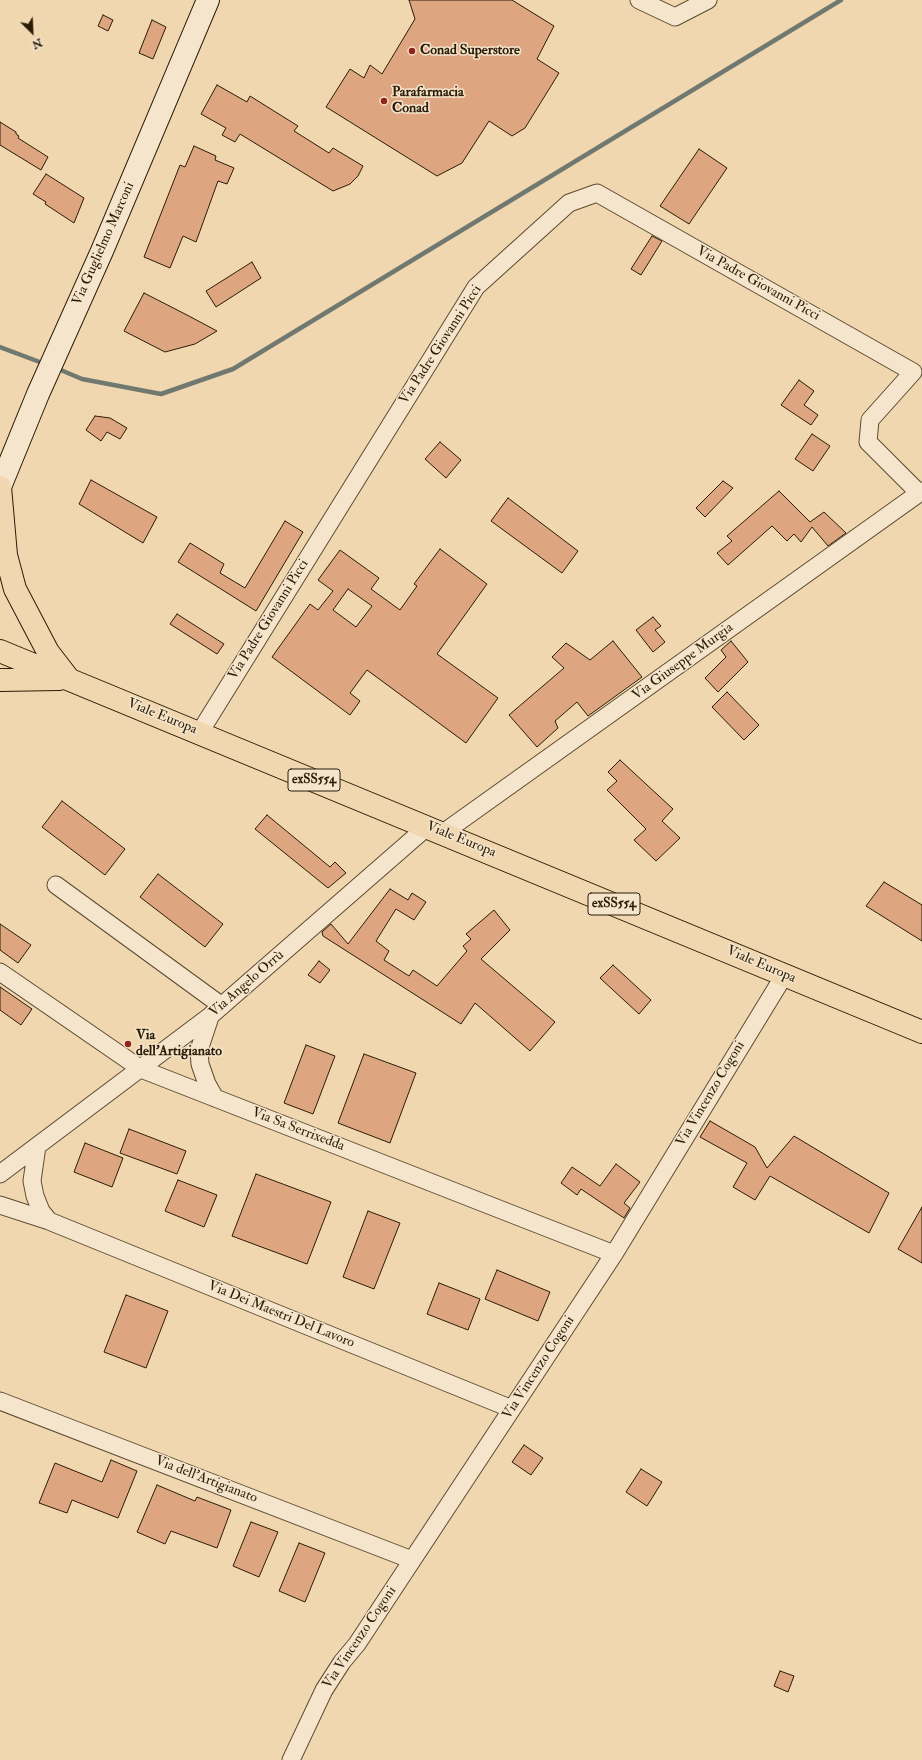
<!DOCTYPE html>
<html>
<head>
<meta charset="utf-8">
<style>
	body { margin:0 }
	#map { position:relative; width:922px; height:1760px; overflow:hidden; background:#f0d7b0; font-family:"IM FELL Double Pica",serif }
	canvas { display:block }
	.north { position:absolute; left:12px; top:12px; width:40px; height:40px; -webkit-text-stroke:3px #f5e5cc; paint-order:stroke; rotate:156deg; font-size:11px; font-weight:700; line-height:16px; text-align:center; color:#2b1c06 }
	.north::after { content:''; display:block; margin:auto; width:14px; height:18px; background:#2b1c06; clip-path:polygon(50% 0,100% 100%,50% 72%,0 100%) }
</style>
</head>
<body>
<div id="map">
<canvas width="922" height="1760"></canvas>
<div class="north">N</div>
</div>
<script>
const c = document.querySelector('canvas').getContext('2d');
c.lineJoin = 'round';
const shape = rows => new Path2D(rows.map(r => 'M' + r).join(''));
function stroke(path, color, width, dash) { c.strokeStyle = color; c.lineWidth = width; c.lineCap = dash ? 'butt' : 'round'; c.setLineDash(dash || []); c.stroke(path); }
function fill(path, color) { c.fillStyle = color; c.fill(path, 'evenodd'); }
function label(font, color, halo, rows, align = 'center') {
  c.font = font + ' "IM FELL Double Pica",serif'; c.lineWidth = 3; c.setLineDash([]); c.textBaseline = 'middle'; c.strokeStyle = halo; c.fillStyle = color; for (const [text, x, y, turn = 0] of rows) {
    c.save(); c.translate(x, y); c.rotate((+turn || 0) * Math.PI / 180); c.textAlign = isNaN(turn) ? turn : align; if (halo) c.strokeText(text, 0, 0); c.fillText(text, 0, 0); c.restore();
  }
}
stroke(shape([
	[0,347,45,364],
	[56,368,82,379,161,394,233,369,841,0]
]), '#70796f', 4.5);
const building = shape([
	[409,0,512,0,554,26,537,59,559,73,525,128,512,136,489,121,462,163,437,176,326,107,350,69,364,78,370,65,382,74,415,19,409,0],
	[103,15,113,20,108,31,98,26,103,15],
	[152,20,166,27,153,59,139,53,152,20],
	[217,85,247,102,250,96,298,126,294,131,329,153,333,148,363,166,358,176,350,184,333,191,240,134,235,142,222,135,226,128,201,114,217,85],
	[0,122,16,132,16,134,19,136,18,138,48,157,41,170,0,145,0,122],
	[194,146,216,156,215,160,234,168,227,184,218,181,196,242,183,236,170,268,144,257,180,165,185,167,194,146],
	[699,149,727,168,689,224,660,206,699,149],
	[46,174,84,198,74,223,45,204,46,202,33,194,46,174],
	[652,236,662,241,641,275,631,269,652,236],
	[252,262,261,278,216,307,206,291,252,262],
	[144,293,187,315,217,331,195,344,165,352,124,331,144,293],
	[799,380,814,391,804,405,818,415,811,425,781,405,799,380],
	[95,416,110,418,127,428,120,439,107,432,101,441,86,430,95,416],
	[812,434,830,446,813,471,795,459,812,434],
	[440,442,461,460,446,478,425,459,440,442],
	[91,480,157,517,143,543,79,504,91,480],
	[723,481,733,488,705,517,696,508,723,481],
	[779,491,810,522,824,512,846,533,828,546,812,527,801,542,794,534,787,541,772,526,728,565,717,553,732,541,727,536,779,491],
	[508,498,578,551,562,573,491,521,508,498],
	[285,521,303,532,256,611,178,562,190,543,224,564,220,573,245,588,285,521],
	[440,549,487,584,437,654,498,698,466,743,367,670,350,693,360,701,350,715,272,657,310,604,318,610,333,591,318,580,340,550,379,578,371,589,400,610,417,586,414,584,440,549],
	[348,589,372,606,356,627,333,610,348,589],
	[177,614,224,644,217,654,170,624,177,614],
	[653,617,661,626,655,630,665,642,653,652,636,630,653,617],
	[613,641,642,677,588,716,577,702,555,721,558,728,537,747,509,715,564,668,552,657,566,643,590,660,613,641],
	[731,641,748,662,718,692,705,678,726,657,721,650,731,641],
	[727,692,759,725,744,740,712,707,727,692],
	[620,760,673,809,662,821,680,838,656,861,634,840,646,829,607,790,617,781,608,772,620,760],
	[62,801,125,849,105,875,42,827,62,801],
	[267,815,330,867,335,862,346,873,328,888,255,829,267,815],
	[158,874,223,924,205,947,140,897,158,874],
	[884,882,922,905,922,941,866,906,884,882],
	[390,889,408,900,412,893,426,902,414,920,396,909,376,941,389,951,384,960,409,976,413,970,437,986,467,951,463,946,471,939,466,934,494,910,510,930,481,959,555,1022,530,1051,475,1003,461,1024,323,936,322,932,331,924,348,944,390,889],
	[0,924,31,945,18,963,0,950,0,924],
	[319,961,330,970,320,983,308,975,319,961],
	[613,965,651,1000,639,1014,600,978,613,965],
	[0,987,32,1009,21,1025,0,1010,0,987],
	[306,1045,335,1056,313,1114,284,1103,306,1045],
	[364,1054,416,1073,390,1143,338,1123,364,1054],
	[710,1121,755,1147,767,1168,794,1136,889,1193,869,1233,770,1176,755,1200,733,1187,747,1163,700,1137,710,1121],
	[129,1129,186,1151,177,1174,120,1153,129,1129],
	[85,1143,123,1158,112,1187,74,1172,85,1143],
	[616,1164,640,1182,624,1203,630,1208,624,1218,581,1189,577,1195,561,1183,572,1167,600,1186,616,1164],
	[256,1174,331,1202,307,1264,232,1236,256,1174],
	[178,1180,217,1195,204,1227,165,1211,178,1180],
	[922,1207,922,1263,898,1249,922,1207],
	[368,1211,400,1223,374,1289,343,1277,368,1211],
	[497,1270,550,1292,538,1321,485,1299,497,1270],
	[439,1283,480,1299,468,1330,427,1314,439,1283],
	[126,1295,168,1311,146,1368,104,1352,126,1295],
	[524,1445,543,1458,531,1475,512,1462,524,1445],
	[111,1460,137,1471,118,1518,72,1500,67,1513,39,1503,55,1463,102,1482,111,1460],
	[641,1469,662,1482,647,1506,626,1492,641,1469],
	[157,1485,195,1501,197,1497,231,1510,217,1548,171,1531,165,1544,137,1532,157,1485],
	[251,1522,278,1532,259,1577,233,1566,251,1522],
	[299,1543,325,1553,305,1602,279,1591,299,1543],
	[780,1671,794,1676,788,1692,774,1686,780,1671]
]);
fill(building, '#dea581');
stroke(building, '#2b1c06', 1);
const street = shape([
	[639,0,675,17,708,0],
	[200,732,476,287,569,203,597,193,913,372,870,420,868,442,919,493],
	[443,833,922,491],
	[56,885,222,1006],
	[0,972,141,1069,614,1254],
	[210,1017,199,1050,200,1064,207,1084,215,1098],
	[37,1146,32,1181,35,1196,41,1211,49,1221],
	[0,1174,210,1016,428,826],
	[0,1205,49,1221,512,1409],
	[0,1401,412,1560],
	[291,1760,324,1690,342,1662,357,1644,614,1254,785,974]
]);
const secondary = shape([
	[0,487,38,394,102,251,208,0]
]);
const primary = shape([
	[0,487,6,555,15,589,48,652,68,678],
	[0,651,922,1032],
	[0,680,59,679]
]);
stroke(street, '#5c4b30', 19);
stroke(secondary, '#2b1c06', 24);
stroke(primary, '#2b1c06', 24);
stroke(street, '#f5e5cc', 17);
stroke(secondary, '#f5e5cc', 22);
stroke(primary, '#f0d7b0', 22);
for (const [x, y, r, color] of [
	[412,51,4,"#8f2418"],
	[384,101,4,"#8f2418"],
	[128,1044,4,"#8f2418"]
]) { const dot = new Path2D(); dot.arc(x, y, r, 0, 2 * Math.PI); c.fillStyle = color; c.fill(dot); stroke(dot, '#f5e5cc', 1.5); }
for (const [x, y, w] of [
	[314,780,52],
	[614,904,52]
]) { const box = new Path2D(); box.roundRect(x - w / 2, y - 11, w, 22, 3); c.fillStyle = '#f5e5cc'; c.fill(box); stroke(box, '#2b1c06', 1); }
label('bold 13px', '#2b1c06', null, [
	["exSS554",314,780],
	["exSS554",614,904]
]);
label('bold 14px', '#2b1c06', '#f5e5cc', [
	["Conad Superstore",420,51],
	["Parafarmacia",392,93],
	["Conad",392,109],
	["Via",136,1036],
	["dell'Artigianato",136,1052]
], 'left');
label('14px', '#2b1c06', '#f5e5cc', [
	["Via Guglielmo Marconi",104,244,-66],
	["Via Padre Giovanni Picci",758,284,29],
	["Via Padre Giovanni Picci",441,345,-57],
	["Via Padre Giovanni Picci",269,620,-58],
	["Via Giuseppe Murgia",683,662,-36],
	["Viale Europa",162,717,22],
	["Viale Europa",461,840,22],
	["Viale Europa",761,965,23],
	["Via Angelo Orrù",247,984,-41],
	["Via Vincenzo Cogoni",711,1094,-59],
	["Via Sa Serrixedda",298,1130,21],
	["Via Dei Maestri Del Lavoro",281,1315,22],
	["Via Vincenzo Cogoni",539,1368,-57],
	["Via dell'Artigianato",206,1480,21],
	["Via Vincenzo Cogoni",360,1638,-56]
]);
</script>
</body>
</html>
